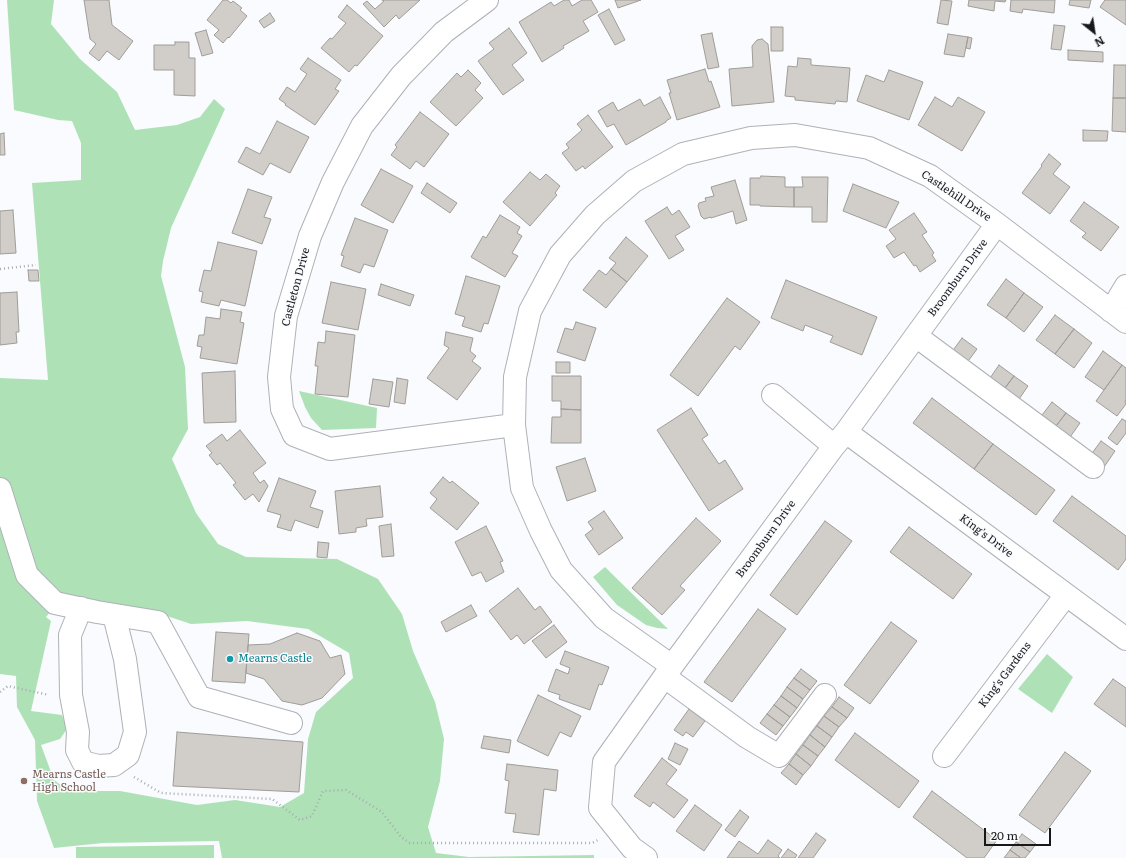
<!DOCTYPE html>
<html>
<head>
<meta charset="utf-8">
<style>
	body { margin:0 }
	#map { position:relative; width:1126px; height:858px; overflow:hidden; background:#f9fbfe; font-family:Literata,serif }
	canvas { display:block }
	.north { position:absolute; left:1074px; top:12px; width:40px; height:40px; -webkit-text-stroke:3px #f9fbfe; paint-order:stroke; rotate:150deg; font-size:11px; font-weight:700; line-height:16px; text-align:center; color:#17181a }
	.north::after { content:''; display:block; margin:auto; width:14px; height:18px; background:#17181a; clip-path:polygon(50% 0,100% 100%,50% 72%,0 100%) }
	.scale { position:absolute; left:984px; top:828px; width:67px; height:18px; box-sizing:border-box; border:2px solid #17181a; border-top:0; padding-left:5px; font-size:12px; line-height:14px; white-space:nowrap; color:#17181a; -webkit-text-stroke:3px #f9fbfe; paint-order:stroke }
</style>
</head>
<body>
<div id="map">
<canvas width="1126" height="858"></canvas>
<div class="north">N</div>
<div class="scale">20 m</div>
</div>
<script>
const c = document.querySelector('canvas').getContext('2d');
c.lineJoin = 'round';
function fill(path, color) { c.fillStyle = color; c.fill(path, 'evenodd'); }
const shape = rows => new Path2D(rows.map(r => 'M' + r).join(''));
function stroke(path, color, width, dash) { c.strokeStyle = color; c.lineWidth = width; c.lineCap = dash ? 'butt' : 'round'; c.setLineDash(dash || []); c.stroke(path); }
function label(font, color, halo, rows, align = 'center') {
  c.font = font + ' Literata,serif'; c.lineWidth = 3; c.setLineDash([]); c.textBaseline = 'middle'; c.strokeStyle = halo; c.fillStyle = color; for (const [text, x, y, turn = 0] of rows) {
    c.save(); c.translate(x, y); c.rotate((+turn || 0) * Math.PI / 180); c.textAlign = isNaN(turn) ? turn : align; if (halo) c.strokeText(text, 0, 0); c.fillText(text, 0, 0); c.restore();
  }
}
fill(shape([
	[7,0,54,0,51,24,80,59,117,92,135,130,177,125,200,117,214,99,225,109,171,228,163,261,161,276,185,367,188,429,172,459,196,513,218,544,246,557,337,559,378,579,402,614,413,651,435,702,444,739,440,781,428,827,436,853,469,857,594,855,594,858,222,858,219,841,103,843,54,848,37,801,35,740,17,707,16,676,0,674,0,378,48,380,41,293,32,183,81,180,81,143,72,121,58,120,14,110],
	[64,596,149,610,191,624,247,621,308,629,349,653,353,678,316,712,308,739,304,793,280,807,235,800,197,805,120,791,69,791,54,780,41,745,60,739,67,729,62,715,31,711,51,621,46,617],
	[299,391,377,408,376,428,322,430,311,418,305,407],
	[605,567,668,629,657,628,646,625,617,605,593,577],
	[1047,654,1073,677,1052,713,1018,689],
	[214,845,214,858,76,858,76,847]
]), '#aee2b6');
const building = shape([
	[84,0,109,0,112,25,133,41,119,60,107,51,99,61,89,53,96,44,90,39,84,0],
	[223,0,227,0,231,3,233,1,242,8,240,10,247,16,229,38,228,37,223,43,214,35,219,30,207,20,223,0],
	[382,0,420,0,399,19,396,15,384,27,363,4,367,1,375,9,384,1,382,0],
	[564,0,569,0,572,6,582,0,591,0,598,12,583,21,589,31,563,46,564,48,542,62,519,22,551,2,554,6,564,0],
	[615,0,641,0,618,8,615,0],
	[941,0,952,1,948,25,937,23,941,0],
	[969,0,1006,0,1005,2,995,1,994,11,968,6,969,0],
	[1011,0,1055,0,1054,13,1023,9,1022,13,1010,11,1011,0],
	[1070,0,1091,0,1089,8,1069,5,1070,0],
	[1105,0,1126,0,1126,25,1100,7,1105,0],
	[347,5,383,36,357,66,355,65,349,72,321,48,330,38,332,39,346,23,338,17,347,5],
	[609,9,625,40,615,45,598,15,609,9],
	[270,13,275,21,264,28,259,21,270,13],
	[1054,25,1065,26,1061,50,1051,49,1054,25],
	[771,27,783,27,783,51,771,51,771,27],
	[509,28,527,53,512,65,524,80,503,95,478,61,494,49,489,43,509,28],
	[206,30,213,53,202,56,195,33,206,30],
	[712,33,719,67,708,69,701,35,712,33],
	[948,34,968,37,964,57,944,54,948,34],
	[968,37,972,38,970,49,966,48,968,37],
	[762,39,768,44,774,102,732,106,729,69,753,67,752,46,757,40,762,39],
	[175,42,189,42,189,58,195,58,195,96,174,95,174,70,154,70,154,45,175,45,175,42],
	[1068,50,1103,52,1103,62,1068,60,1068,50],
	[308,58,341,80,335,89,339,91,315,125,285,105,286,104,279,99,287,87,295,92,307,74,300,69,308,58],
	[798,58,811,59,811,65,850,68,847,102,836,101,835,104,795,100,795,97,785,96,788,66,797,67,798,58],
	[1114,65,1126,65,1126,98,1113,98,1114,65],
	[705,69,709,82,711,81,720,107,677,120,669,93,671,93,667,80,705,69],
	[468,70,481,83,475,90,483,98,456,126,430,102,457,73,461,77,468,70],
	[889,70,923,82,909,120,857,101,866,75,884,82,889,70],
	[660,97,671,118,666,121,666,122,626,145,614,124,607,127,598,111,613,102,618,111,640,99,644,106,660,97],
	[935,97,952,107,958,97,985,112,962,151,918,125,935,97],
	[1113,98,1126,98,1126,132,1112,131,1113,98],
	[420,112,449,134,424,167,416,161,410,169,391,155,397,147,395,145,420,112],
	[588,115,613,147,585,169,583,166,576,171,562,153,569,148,566,144,582,130,577,124,588,115],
	[277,121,309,137,290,173,270,163,263,175,238,162,246,147,260,154,277,121],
	[1083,130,1108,131,1107,141,1083,141,1083,130],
	[4,133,5,155,0,155,0,134,4,133],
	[1049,154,1061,164,1053,174,1070,187,1050,214,1022,193,1042,166,1041,165,1049,154],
	[381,169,413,186,393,223,361,205,381,169],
	[530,172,540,180,546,174,560,186,555,193,557,195,530,226,503,202,530,172],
	[761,176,785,177,785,187,794,187,794,207,760,206,760,205,750,205,750,178,760,178,761,176],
	[802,177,828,177,827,222,812,222,812,207,794,207,794,187,803,187,802,177],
	[735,180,747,220,736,224,733,211,711,218,711,217,704,219,701,216,698,206,699,203,706,201,705,198,714,196,711,187,735,180],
	[427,183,457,203,450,213,421,193,427,183],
	[853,184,899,202,886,228,843,211,853,184],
	[248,189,272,197,264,217,271,219,262,244,232,233,248,189],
	[1084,202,1119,227,1101,251,1082,237,1086,233,1070,221,1084,202],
	[667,207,672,215,679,210,690,227,675,236,684,250,669,259,645,221,667,207],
	[13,210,16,253,0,254,0,211,13,210],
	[914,213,927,232,922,235,934,253,932,255,936,261,920,272,916,265,914,266,904,252,894,258,886,246,896,239,889,230,914,213],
	[500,215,520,227,517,233,522,236,512,253,518,256,505,277,471,257,483,236,486,238,500,215],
	[355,218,388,230,374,267,364,264,360,273,341,266,344,256,341,255,355,218],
	[626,237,648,256,627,282,611,269,616,263,609,258,626,237],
	[218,242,257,251,245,306,221,300,219,306,201,302,203,292,199,291,204,270,211,271,218,242],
	[611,269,627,282,606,308,583,290,599,270,606,275,611,269],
	[28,270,38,270,39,281,29,281,28,270],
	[466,276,500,286,488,324,484,323,481,332,462,326,465,317,455,314,466,276],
	[1006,279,1024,293,1006,318,987,305,1006,279],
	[786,280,877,317,862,355,830,342,833,336,805,325,803,331,771,318,786,280],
	[331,282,366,289,358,330,322,323,331,282],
	[381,284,414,295,410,306,378,295,381,284],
	[17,292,19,332,16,332,17,343,0,345,0,293,17,292],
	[1024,293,1043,307,1024,332,1006,318,1024,293],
	[727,298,760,322,740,350,735,346,698,396,670,375,727,298],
	[221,309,242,312,240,322,244,323,237,364,200,358,202,347,197,346,199,335,204,335,206,317,220,319,221,309],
	[1055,315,1074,329,1055,354,1036,340,1055,315],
	[576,322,596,328,585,361,557,352,565,328,573,330,576,322],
	[1074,329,1092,343,1074,368,1055,354,1074,329],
	[326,331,355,335,348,397,315,394,318,366,315,366,318,342,325,343,326,331],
	[446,332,473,338,470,351,476,356,472,361,481,368,457,400,427,378,449,348,444,345,446,332],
	[962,338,977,349,966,364,951,353,962,338],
	[1103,351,1122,365,1104,390,1085,377,1103,351],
	[556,362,570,362,570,373,556,373,556,362],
	[999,365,1014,376,1002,392,988,381,999,365],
	[1122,365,1126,368,1126,400,1125,401,1126,404,1117,416,1096,401,1122,365],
	[235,371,236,422,204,423,202,373,235,371],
	[552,376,581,376,581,410,561,409,561,401,552,401,552,376],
	[1014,376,1028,386,1017,402,1002,392,1014,376],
	[397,378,408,380,405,404,394,402,397,378],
	[373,379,393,382,389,407,369,404,373,379],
	[932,398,993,444,974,469,913,423,932,398],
	[1052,402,1066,413,1053,430,1039,419,1052,402],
	[691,408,708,435,702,439,719,464,725,460,743,489,709,511,657,430,691,408],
	[561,409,581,410,581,443,551,443,552,417,561,417,561,409],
	[1066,413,1080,423,1068,440,1053,430,1066,413],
	[1122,419,1126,421,1126,433,1117,445,1108,438,1122,419],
	[240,430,266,463,253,473,260,483,264,480,268,486,259,502,253,494,245,500,233,485,236,483,220,463,217,465,209,455,212,453,206,446,222,434,227,441,240,430],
	[1101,441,1115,451,1104,467,1090,456,1101,441],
	[993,444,1055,490,1036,515,974,469,993,444],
	[585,458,596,491,567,501,556,467,585,458],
	[443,477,450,483,452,481,479,503,457,530,430,508,437,499,430,493,443,477],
	[279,478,316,491,310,507,323,511,318,528,295,520,291,531,277,527,281,515,267,511,279,478],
	[380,486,383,517,366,519,367,526,356,528,356,532,339,534,335,491,380,486],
	[1072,496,1126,536,1126,559,1118,570,1053,521,1072,496],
	[604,511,623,538,599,555,585,535,593,529,588,522,604,511],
	[696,518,721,541,680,586,685,590,662,615,632,588,696,518],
	[825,521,852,541,797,615,770,595,825,521],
	[391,524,394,556,382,557,379,526,391,524],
	[486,526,503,561,500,562,504,572,486,582,481,572,472,576,455,542,486,526],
	[909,527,972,574,953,599,890,552,909,527],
	[318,542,329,543,327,558,317,557,318,542],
	[518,588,535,610,540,606,552,622,524,644,517,635,511,640,489,611,518,588],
	[471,605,477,616,446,632,441,622,471,605],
	[758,609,786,629,732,702,704,682,758,609],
	[891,622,917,641,870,704,844,685,891,622],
	[554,625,567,642,546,658,532,641,554,625],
	[216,632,249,634,245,683,212,681,216,632],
	[297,633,320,641,330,658,341,655,345,674,322,698,302,705,282,701,264,679,246,673,248,645,270,644,297,633],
	[565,651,609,667,602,685,599,684,590,710,559,699,560,695,548,691,556,669,568,674,570,668,560,664,565,651],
	[801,669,817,681,810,690,794,678,801,669],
	[794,678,810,690,803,699,787,687,794,678],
	[1113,679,1126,688,1126,727,1094,704,1113,679],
	[787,687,803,699,797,708,781,696,787,687],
	[538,695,581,716,571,737,560,732,548,756,517,741,538,695],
	[781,696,797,708,790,717,774,705,781,696],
	[839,697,854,708,847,718,832,707,839,697],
	[774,705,790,717,783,726,767,714,774,705],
	[832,707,847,718,839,727,824,716,832,707],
	[689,709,705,721,693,737,686,732,683,736,674,730,689,709],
	[767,714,783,726,776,735,760,723,767,714],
	[824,716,839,727,832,737,817,726,824,716],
	[817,726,832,737,825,747,810,735,817,726],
	[177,732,303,742,299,792,173,786,177,732],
	[855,733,919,781,899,808,835,760,855,733],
	[810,735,825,747,818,756,803,745,810,735],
	[484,736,511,740,509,753,481,748,484,736],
	[675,743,688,749,680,765,668,759,675,743],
	[803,745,818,756,811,766,796,754,803,745],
	[1065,752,1091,771,1045,833,1019,815,1065,752],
	[796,754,811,766,803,775,789,764,796,754],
	[662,758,677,770,666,784,688,800,674,818,653,802,650,807,634,796,662,758],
	[507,764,558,770,556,791,544,789,539,835,513,832,516,814,505,813,509,781,505,780,507,764],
	[789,764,803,775,796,785,781,773,789,764],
	[932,791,997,840,984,858,967,858,913,817,932,791],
	[695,805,722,825,704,851,676,831,695,805],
	[740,810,749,817,735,837,725,830,740,810],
	[816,833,826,840,813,858,798,858,816,833],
	[1022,834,1036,844,1030,852,1016,842,1022,834],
	[768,840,782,850,778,856,780,858,727,858,739,841,758,854,768,840],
	[1016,842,1030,852,1025,858,1021,858,1010,850,1016,842],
	[788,849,797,855,795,858,781,858,788,849],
	[1010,850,1021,858,1004,858,1010,850]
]);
fill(building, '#d1cdc8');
stroke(building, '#a09d98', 1);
const minor = shape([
	[487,0,444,32,401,76,362,126,333,182,310,236,286,316,279,377,282,409,294,435,330,449,514,425],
	[1111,311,1126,286],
	[916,336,1093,467],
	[773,395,834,446],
	[846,432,1126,639],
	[0,489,27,575,55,603,97,612,158,622,199,697,291,723],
	[81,608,70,635,71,695,78,732,77,750,83,762,98,766,114,765,128,755,135,732,125,659,114,615],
	[672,666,604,618,561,570,541,531,522,488,514,425,515,377,530,311,560,255,595,215,634,181,683,154,751,138,795,135,869,148,930,176,997,224,1126,322],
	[665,677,747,737,779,756,825,695],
	[944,756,1066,595],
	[646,858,632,848,600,808,604,762,672,666,834,446,846,432,997,224]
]);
stroke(minor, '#aeb1b6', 24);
stroke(shape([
	[0,269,36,265],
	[0,692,8,686,49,695],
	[134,777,161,793,272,799,300,820,312,816,323,791,346,790,382,812,401,837,410,843,592,843,598,840]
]), '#a9abad', 2.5, [1, 3]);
stroke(minor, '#fff', 22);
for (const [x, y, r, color] of [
	[230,659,4,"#0f9aa8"],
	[24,781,4,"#8d6e63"]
]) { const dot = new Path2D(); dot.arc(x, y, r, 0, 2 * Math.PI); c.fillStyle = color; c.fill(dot); stroke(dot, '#f9fbfe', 1.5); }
label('11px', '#17181a', '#f9fbfe', [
	["Castlehill Drive",956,196,34],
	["Broomburn Drive",958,278,-54],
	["Castleton Drive",296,287,-75],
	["King's Drive",986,536,37],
	["Broomburn Drive",766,539,-54],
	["King's Gardens",1005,675,-53]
]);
label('11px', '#0d838f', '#f9fbfe', [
	["Mearns Castle",238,659]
], 'left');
label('11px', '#785e54', '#f9fbfe', [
	["Mearns Castle",32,775],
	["High School",32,788]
], 'left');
</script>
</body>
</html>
